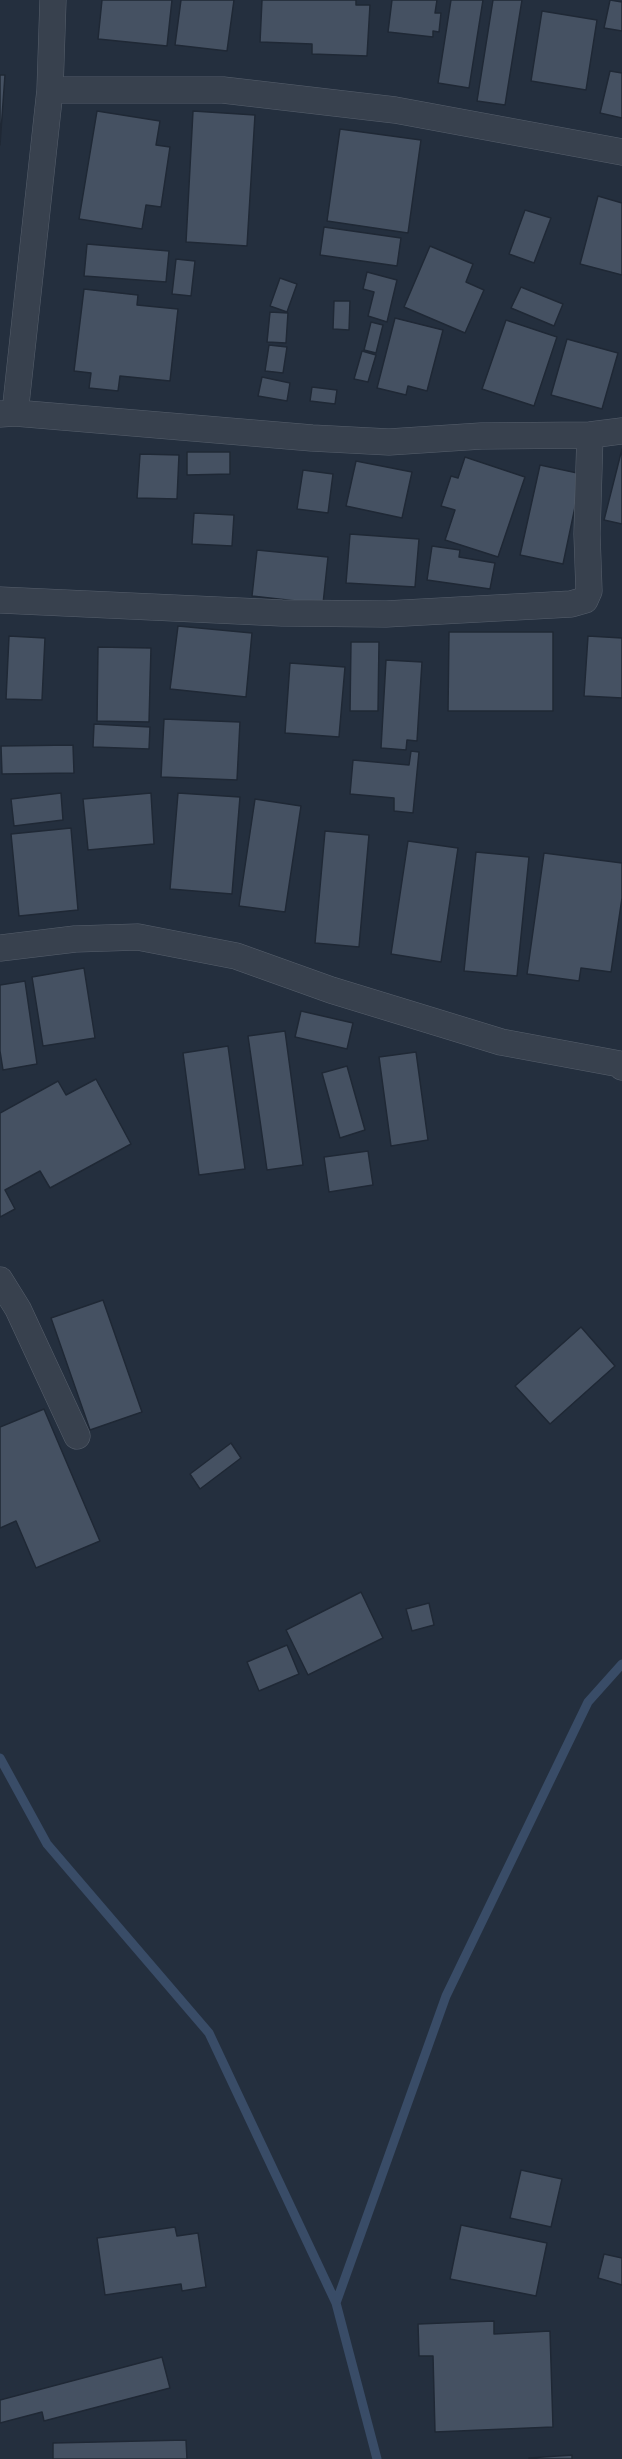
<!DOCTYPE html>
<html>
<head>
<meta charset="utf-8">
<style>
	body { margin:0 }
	canvas { display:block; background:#242f3e }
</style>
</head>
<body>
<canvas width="622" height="2459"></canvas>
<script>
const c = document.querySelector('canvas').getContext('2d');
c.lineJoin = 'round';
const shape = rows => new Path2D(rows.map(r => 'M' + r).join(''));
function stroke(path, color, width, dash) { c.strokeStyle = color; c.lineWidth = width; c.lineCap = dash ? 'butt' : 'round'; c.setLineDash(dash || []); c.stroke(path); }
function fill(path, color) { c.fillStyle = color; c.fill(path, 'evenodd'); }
stroke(shape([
	[0,1758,47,1844,209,2033,336,2303,377,2459],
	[336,2303,446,1996,588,1702,622,1664]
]), '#394c67', 9);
const building = shape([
	[102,0,172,0,167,46,98,39,102,0],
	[181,0,234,0,227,51,175,45,181,0],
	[262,0,356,0,356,5,370,5,367,56,312,54,312,44,260,42,262,0],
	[392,0,437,0,435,13,441,13,439,32,433,31,433,37,388,32,392,0],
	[451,0,483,0,469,88,438,83,451,0],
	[493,0,522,0,505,105,477,101,493,0],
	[610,0,622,2,622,31,604,28,610,0],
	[542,11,597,20,586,90,531,81,542,11],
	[610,71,622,73,622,118,600,113,610,71],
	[0,75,5,75,0,145,0,75],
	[97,111,160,121,156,145,170,147,161,207,146,205,142,229,79,219,97,111],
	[193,111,255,115,247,246,186,242,193,111],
	[340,129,421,140,408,233,327,221,340,129],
	[598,196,622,203,622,275,580,264,598,196],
	[525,210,551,218,534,263,509,254,525,210],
	[324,227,401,238,397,266,320,255,324,227],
	[87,244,169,251,166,282,84,276,87,244],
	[430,246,473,264,466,282,484,290,465,333,404,307,430,246],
	[176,259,195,261,191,296,172,294,176,259],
	[367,272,397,280,387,322,368,316,374,292,363,289,367,272],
	[280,278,297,284,287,312,270,306,280,278],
	[521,287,563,304,554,326,511,308,521,287],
	[84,289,138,295,137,305,178,309,170,381,120,376,118,391,89,388,91,373,74,371,84,289],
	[334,301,350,301,349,330,333,329,334,301],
	[270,312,288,313,286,343,267,342,270,312],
	[395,318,443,330,427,391,408,386,406,395,377,388,395,318],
	[506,320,557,337,534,406,482,389,506,320],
	[371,322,383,325,376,353,364,350,371,322],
	[567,339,618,353,602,409,551,395,567,339],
	[269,345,287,347,283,373,265,371,269,345],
	[362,351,376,355,368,382,354,379,362,351],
	[262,377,290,383,287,401,258,396,262,377],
	[312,387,337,390,335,404,310,401,312,387],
	[622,449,622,524,604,520,622,449],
	[187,452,230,452,230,474,187,475,187,452],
	[140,454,179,455,177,499,137,498,140,454],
	[465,457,525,477,498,557,445,540,455,510,441,506,451,476,458,478,465,457],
	[356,461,412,472,402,518,346,506,356,461],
	[540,465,582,474,563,564,520,555,540,465],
	[303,470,333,474,328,513,297,509,303,470],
	[194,513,234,515,232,546,192,544,194,513],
	[350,534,419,539,415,587,346,583,350,534],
	[432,546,460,550,459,557,495,563,490,589,427,580,432,546],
	[257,550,328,557,323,604,252,596,257,550],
	[178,626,252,633,246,697,170,689,178,626],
	[449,632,553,632,553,711,448,711,449,632],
	[9,636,45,638,42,700,6,699,9,636],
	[588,636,622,638,622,698,584,696,588,636],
	[351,642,379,642,378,711,350,711,351,642],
	[98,647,151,648,149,722,97,721,98,647],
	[386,660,422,662,417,741,407,740,406,750,381,748,386,660],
	[290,663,345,667,339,737,285,733,290,663],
	[164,719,240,722,237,780,161,777,164,719],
	[94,724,150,727,149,749,93,747,94,724],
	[73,745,74,773,2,774,1,746,73,745],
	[411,751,419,752,413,813,394,811,394,798,350,794,353,760,409,765,411,751],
	[61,793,63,820,14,826,11,799,61,793],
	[151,793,154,844,88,850,83,799,151,793],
	[178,793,240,797,232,894,170,889,178,793],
	[255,799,301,806,285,912,239,906,255,799],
	[71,828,78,910,19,916,11,834,71,828],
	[325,831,369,835,359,947,315,943,325,831],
	[408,841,458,848,441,962,391,954,408,841],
	[476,852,529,857,517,976,464,971,476,852],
	[544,853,622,863,622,898,611,972,581,968,579,981,527,974,544,853],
	[84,968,95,1038,43,1046,32,977,84,968],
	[25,981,37,1064,3,1070,0,1051,0,985,25,981],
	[301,1011,353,1023,347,1049,295,1037,301,1011],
	[285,1031,303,1165,267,1170,248,1036,285,1031],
	[228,1046,245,1169,199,1175,183,1053,228,1046],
	[416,1052,428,1140,391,1146,379,1057,416,1052],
	[347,1066,365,1130,340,1138,322,1073,347,1066],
	[96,1079,131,1144,50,1188,40,1171,5,1190,15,1209,0,1217,0,1113,58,1081,66,1095,96,1079],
	[368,1151,373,1185,329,1192,324,1157,368,1151],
	[103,1300,142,1412,90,1430,51,1318,103,1300],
	[581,1327,615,1366,550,1424,515,1386,581,1327],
	[44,1409,100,1541,36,1568,16,1521,0,1528,0,1427,44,1409],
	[231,1443,241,1458,200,1489,190,1474,231,1443],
	[361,1592,383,1638,308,1675,286,1630,361,1592],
	[429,1603,434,1625,412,1631,406,1609,429,1603],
	[287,1645,299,1674,259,1691,247,1662,287,1645],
	[521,2170,562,2179,551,2227,510,2218,521,2170],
	[461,2225,547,2243,536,2296,450,2279,461,2225],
	[175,2227,177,2236,198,2233,206,2287,182,2291,181,2284,105,2295,97,2238,175,2227],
	[604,2254,622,2258,622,2285,598,2278,604,2254],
	[494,2321,494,2334,550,2331,553,2427,435,2432,433,2356,419,2356,418,2324,494,2321],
	[162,2357,170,2388,44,2421,42,2412,0,2423,0,2400,162,2357],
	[186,2440,187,2459,53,2459,53,2443,186,2440],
	[572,2455,572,2459,529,2459,529,2458,572,2455]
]);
fill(building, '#455162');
stroke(building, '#1f2835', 1.5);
const minor = shape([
	[50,90,223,90,395,110,622,152],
	[15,413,50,90,53,0],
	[0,414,15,413,312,438,389,442,481,436,590,435,622,431],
	[0,600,282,613,386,614,571,604,585,600,589,591,587,534,590,435],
	[0,948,75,939,138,937,236,956,331,990,501,1042,620,1064,622,1067],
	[0,1280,18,1309,77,1436]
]);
stroke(minor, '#565f6c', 27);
stroke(minor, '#38414e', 26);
</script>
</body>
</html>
